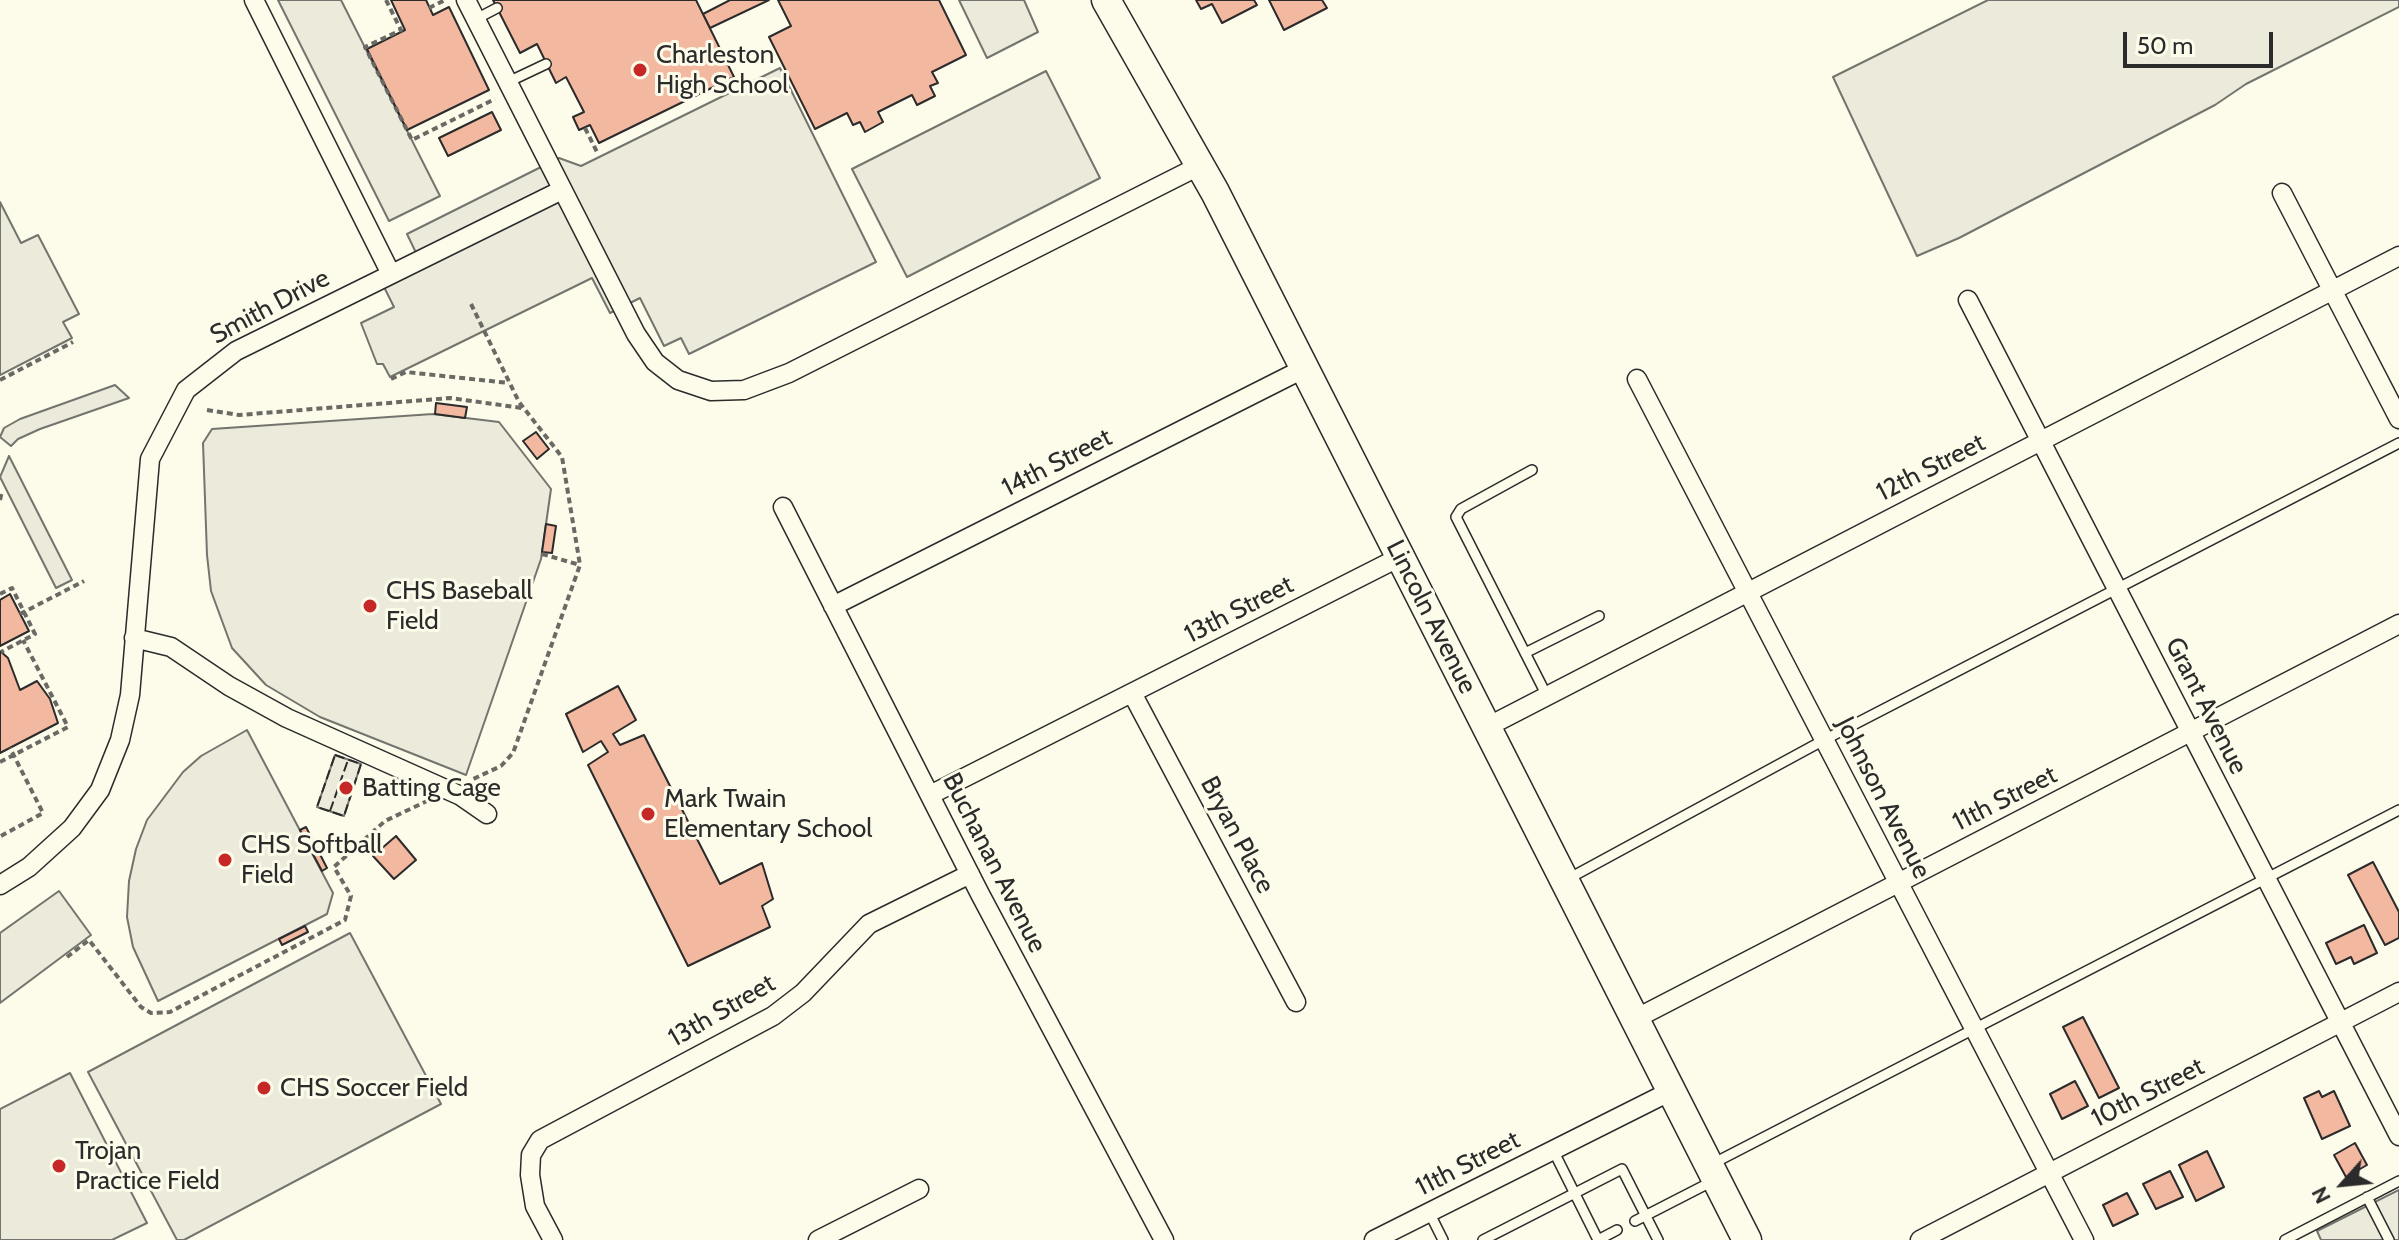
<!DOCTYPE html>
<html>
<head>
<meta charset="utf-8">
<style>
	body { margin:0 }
	#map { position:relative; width:2399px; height:1240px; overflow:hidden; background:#fdfbea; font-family:Cabin,sans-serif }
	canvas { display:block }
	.north { position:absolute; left:2303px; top:1144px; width:80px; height:80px; -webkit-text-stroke:6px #fdfbea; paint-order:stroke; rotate:243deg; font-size:22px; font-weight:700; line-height:32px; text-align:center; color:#2b2b2b }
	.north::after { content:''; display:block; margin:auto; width:28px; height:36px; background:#2b2b2b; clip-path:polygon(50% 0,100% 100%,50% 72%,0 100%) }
	.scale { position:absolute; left:2123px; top:32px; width:150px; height:36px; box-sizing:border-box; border:4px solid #2b2b2b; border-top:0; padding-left:10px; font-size:24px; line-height:28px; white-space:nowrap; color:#2b2b2b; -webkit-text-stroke:6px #fdfbea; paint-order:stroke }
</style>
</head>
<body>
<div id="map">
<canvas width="2399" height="1240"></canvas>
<div class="north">N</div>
<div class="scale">50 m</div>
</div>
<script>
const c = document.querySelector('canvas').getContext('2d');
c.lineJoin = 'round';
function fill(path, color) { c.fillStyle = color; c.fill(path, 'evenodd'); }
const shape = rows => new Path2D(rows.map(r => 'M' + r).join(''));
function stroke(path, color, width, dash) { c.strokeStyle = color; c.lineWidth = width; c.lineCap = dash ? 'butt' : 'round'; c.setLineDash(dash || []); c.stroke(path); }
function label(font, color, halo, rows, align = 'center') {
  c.font = font + ' Cabin,sans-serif'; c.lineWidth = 6; c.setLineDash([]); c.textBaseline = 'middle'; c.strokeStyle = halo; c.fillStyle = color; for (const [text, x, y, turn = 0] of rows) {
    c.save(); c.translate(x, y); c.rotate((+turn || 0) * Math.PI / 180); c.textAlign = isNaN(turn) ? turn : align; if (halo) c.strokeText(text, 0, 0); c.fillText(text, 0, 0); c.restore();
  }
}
const green = shape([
	[1988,0,2399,0,2399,7,2246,84,2215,105,1959,238,1917,256,1833,77,1988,0],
	[1046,71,1100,178,907,277,852,169,1046,71],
	[433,414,499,422,551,489,541,559,466,775,320,717,266,685,232,648,211,591,207,555,203,443,212,429,433,414],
	[247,730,333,893,327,914,158,1001,133,947,127,917,129,881,136,849,147,820,183,772,201,756,247,730],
	[335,755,361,764,344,816,317,807,335,755],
	[350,933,441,1104,184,1240,177,1240,88,1072,350,933],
	[70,1073,147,1223,112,1240,0,1240,0,1109,70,1073]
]);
fill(green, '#ecebdb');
stroke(green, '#74746e', 2);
const parking = shape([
	[278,0,341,0,440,196,389,221,278,0],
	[959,0,1024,0,1038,32,987,58,959,0],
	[780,68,876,262,689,354,681,338,664,346,640,298,610,313,592,278,390,377,383,364,377,364,361,323,394,307,380,279,419,259,407,234,559,158,581,166,780,68],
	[0,202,21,243,38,235,79,314,63,322,72,338,0,375,0,202],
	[115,385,129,398,40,429,18,439,11,446,0,437,4,428,20,419,115,385],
	[9,456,72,580,56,588,0,477,9,456],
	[59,891,91,935,0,1003,0,933,59,891],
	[2399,1190,2399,1240,2321,1240,2317,1231,2399,1190]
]);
fill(parking, '#eceadb');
stroke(parking, '#74746e', 2);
const building = shape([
	[391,0,426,0,433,15,449,7,489,90,407,130,367,49,405,30,391,0],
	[493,0,696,0,734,77,599,143,590,125,579,130,573,117,584,112,566,77,556,83,537,44,520,53,493,0],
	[730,0,769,0,710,28,703,14,730,0],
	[778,0,939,0,966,55,932,72,938,83,930,86,935,96,917,105,912,95,878,112,883,122,865,132,860,122,853,125,847,113,815,129,769,37,791,26,778,0],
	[1196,0,1254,0,1257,5,1222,23,1212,4,1201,9,1196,0],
	[1269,0,1322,0,1327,8,1284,30,1269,0],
	[492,112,501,130,448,156,439,138,492,112],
	[436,403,467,407,465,418,435,414,436,403],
	[536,432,549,449,537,459,523,441,536,432],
	[546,524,556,526,552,553,542,552,546,524],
	[10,594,29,631,0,646,0,600,10,594],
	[0,651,8,658,20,690,37,681,50,699,58,723,0,753,0,651],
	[618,686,636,720,613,734,620,745,644,735,720,884,762,863,773,899,762,906,770,927,688,966,588,765,608,752,601,741,583,752,566,714,618,686],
	[306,827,327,868,322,871,300,830,306,827],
	[396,836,416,860,394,879,373,856,396,836],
	[2373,862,2399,912,2399,938,2385,945,2348,875,2373,862],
	[2364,925,2377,953,2354,964,2351,957,2336,964,2326,943,2364,925],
	[305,926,308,932,282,945,279,939,305,926],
	[2083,1017,2119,1088,2099,1098,2063,1027,2083,1017],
	[2075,1081,2088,1106,2062,1119,2050,1094,2075,1081],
	[2319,1091,2322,1097,2334,1091,2350,1126,2322,1139,2304,1098,2319,1091],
	[2355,1143,2367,1165,2346,1177,2334,1155,2355,1143],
	[2207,1151,2224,1187,2196,1201,2179,1165,2207,1151],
	[2170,1171,2183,1197,2156,1209,2143,1184,2170,1171],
	[2127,1193,2138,1214,2113,1226,2103,1205,2127,1193]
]);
fill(building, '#f2b8a0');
stroke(building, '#2b2b2b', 2);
const service = shape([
	[476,19,497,8],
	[508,82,546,64],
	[1532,470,1461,509,1456,517,1547,696],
	[1525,653,1599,616],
	[1566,880,1824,740,2399,443],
	[1553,1150,1598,1240],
	[1712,1164,2399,810],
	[2367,1197,2389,1240],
	[1429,1212,1443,1240],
	[1635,1221,1713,1181],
	[1483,1240,1622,1169,1658,1240],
	[1598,1240,1617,1230],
	[2285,1240,2399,1181]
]);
const minor = shape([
	[254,0,391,274],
	[466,0,636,334,655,362,678,380,711,391,744,390,789,373,1201,165],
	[2282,193,2399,419],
	[1968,300,2399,1136],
	[1637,379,2084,1240],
	[783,507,980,894,1164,1240],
	[833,606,1305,368],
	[134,638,171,647,229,686,287,718,461,796,487,814],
	[1132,693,1296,1002],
	[1487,727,2399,256],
	[930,795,1400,557],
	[0,885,29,867,72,828,100,790,120,740,130,695,150,459,186,390,236,351,562,190],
	[1635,1019,2399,624],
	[553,1240,535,1206,530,1175,531,1155,540,1140,773,1016,803,993,869,924,970,874],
	[818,1240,919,1189],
	[1374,1240,1671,1091],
	[1920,1240,2399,992]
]);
const primary = shape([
	[1106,0,1215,192,1747,1240]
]);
stroke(service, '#2b2b2b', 12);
stroke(minor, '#2b2b2b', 21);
stroke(primary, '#2b2b2b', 31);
stroke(shape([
	[386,0,401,30,365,47,412,140,495,99],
	[429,8,445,0],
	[585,128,598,154],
	[471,304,519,402,562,457,580,565,513,753,501,766,471,780],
	[391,379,406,372,509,383],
	[0,380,73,342],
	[207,410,239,415,450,398,522,408],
	[0,500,2,491],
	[542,554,580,565],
	[0,594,12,588,35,634,1,652],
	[20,614,84,581],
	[0,762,68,727,23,640],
	[1,836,43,813,10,748],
	[67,957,89,940,141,1007,151,1013,170,1012,345,920,351,896,334,867,385,821,427,801]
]), '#6a6964', 4, [6, 4]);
stroke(service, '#fdfbea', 9);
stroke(minor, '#fdfbea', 18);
stroke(primary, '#fdfbea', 28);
stroke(shape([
	[335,755,361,764,344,816,317,807,335,755],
	[330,811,348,760]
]), '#2b2b2b', 2, [10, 4]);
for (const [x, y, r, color] of [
	[640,70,8,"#c62828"],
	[370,606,8,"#c62828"],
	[346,788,8,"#c62828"],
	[648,814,8,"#c62828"],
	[225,860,8,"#c62828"],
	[264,1088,8,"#c62828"],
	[59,1166,8,"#c62828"]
]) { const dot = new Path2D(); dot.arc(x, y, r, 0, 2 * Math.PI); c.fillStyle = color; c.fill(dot); stroke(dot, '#fdfbea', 3); }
label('26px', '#2b2b2b', '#fdfbea', [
	["Charleston",656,55],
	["High School",656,85],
	["CHS Baseball",386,591],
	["Field",386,621],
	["Batting Cage",362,788],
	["Mark Twain",664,799],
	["Elementary School",664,829],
	["CHS Softball",241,845],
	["Field",241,875],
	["CHS Soccer Field",280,1088],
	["Trojan",75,1151],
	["Practice Field",75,1181]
], 'left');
label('26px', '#2b2b2b', '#fdfbea', [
	["Smith Drive",270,307,-28],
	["14th Street",1057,463,-27],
	["12th Street",1931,468,-27],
	["13th Street",1239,610,-27],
	["Lincoln Avenue",1431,617,63],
	["Grant Avenue",2206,706,63],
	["Johnson Avenue",1883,798,63],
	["11th Street",2005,799,-27],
	["Bryan Place",1237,835,62],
	["Buchanan Avenue",994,863,63],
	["13th Street",722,1011,-30],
	["10th Street",2148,1093,-27],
	["11th Street",1468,1164,-27]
]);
</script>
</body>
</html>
